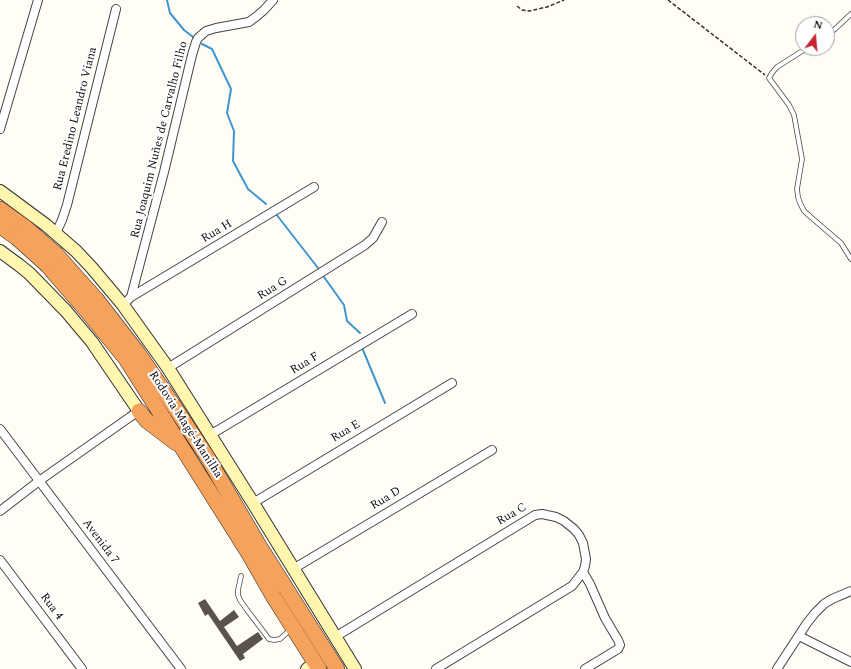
<!DOCTYPE html>
<html>
<head>
<meta charset="utf-8">
<style>
	body { margin:0 }
	#map { position:relative; width:851px; height:669px; overflow:hidden; background:#fffdf5; font-family:Spectral,serif }
	canvas { display:block }
	.north { position:absolute; left:795px; top:16px; width:40px; height:40px; box-sizing:border-box; background:#fff; border:1px solid #a0a0a0; border-radius:50%; rotate:16deg; font-size:11px; font-weight:700; line-height:16px; text-align:center; color:#111 }
	.north::after { content:''; display:block; margin:auto; width:14px; height:18px; background:#c4262e; clip-path:polygon(50% 0,100% 100%,50% 72%,0 100%) }
</style>
</head>
<body>
<div id="map">
<canvas width="851" height="669"></canvas>
<div class="north">N</div>
</div>
<script>
const c = document.querySelector('canvas').getContext('2d');
c.lineJoin = 'round';
const shape = rows => new Path2D(rows.map(r => 'M' + r).join(''));
function stroke(path, color, width, dash) { c.strokeStyle = color; c.lineWidth = width; c.lineCap = dash ? 'butt' : 'round'; c.setLineDash(dash || []); c.stroke(path); }
function fill(path, color) { c.fillStyle = color; c.fill(path, 'evenodd'); }
function label(font, color, halo, rows, align = 'center') {
  c.font = font + ' Spectral,serif'; c.lineWidth = 4; c.setLineDash([]); c.textBaseline = 'middle'; c.strokeStyle = halo; c.fillStyle = color; for (const [text, x, y, turn = 0] of rows) {
    c.save(); c.translate(x, y); c.rotate((+turn || 0) * Math.PI / 180); c.textAlign = isNaN(turn) ? turn : align; if (halo) c.strokeText(text, 0, 0); c.fillText(text, 0, 0); c.restore();
  }
}
stroke(shape([
	[167,0,170,13,184,30,193,37],
	[202,44,212,49,231,89,227,113,234,131,233,161,248,189,266,204],
	[276,214,318,268],
	[324,277,344,305,347,321,360,333],
	[363,350,385,403]
]), '#3f96cf', 2);
fill(shape([
	[205,599,220,621,234,610,239,617,224,627,237,646,258,632,263,639,243,654,245,658,240,661,208,614,205,616,198,603]
]), '#5a524d');
const lane = shape([
	[827,35,835,29,851,14],
	[807,48,777,67,772,73,769,78,789,105,794,115,802,159,797,189,798,197,800,203,804,211,813,219,841,243,851,259],
	[241,576,238,590,238,595,240,600,247,610,269,639,274,640,280,639,291,629]
]);
const street = shape([
	[0,129,38,0],
	[56,233,62,220,67,205,116,9],
	[131,297,314,187],
	[123,305,131,297,164,172,192,55,196,42,198,38,206,31,216,28,249,22,257,16,264,10,273,0],
	[168,368,365,245,373,238,382,222],
	[0,429,181,669],
	[210,435,412,314],
	[253,503,452,383],
	[0,511,39,481,130,417,139,411],
	[0,560,82,669],
	[293,569,492,450],
	[583,572,590,584,605,618,618,640,620,645,618,649,585,669],
	[799,636,851,662],
	[335,637,535,515,542,514,556,517,564,521,574,529,579,535,583,543,586,559,585,566,583,572,572,586,436,669],
	[777,669,807,623,815,613,824,604,832,599,851,591]
]);
const secondary = shape([
	[0,191,46,225,76,251,92,268,123,305,168,368,253,503,355,669],
	[0,251,19,265,29,273,66,311,92,342,139,411],
	[307,669,315,663]
]);
const highway = shape([
	[0,209,25,227],
	[0,226,17,238],
	[57,255,97,300,138,353,162,388,206,455,260,547,337,669],
	[47,265,86,310,126,359,181,446,249,554,273,596,319,669],
	[139,411,147,421,176,443]
]);
stroke(lane, '#444', 5.5);
stroke(street, '#444', 10);
stroke(secondary, '#333', 14);
stroke(highway, '#222', 16);
stroke(shape([
	[668,0,765,75],
	[517,6,522,10,529,11,547,7,564,0]
]), '#333', 1.5, [4, 2]);
stroke(lane, '#fff', 4);
stroke(street, '#fff', 8);
stroke(secondary, '#fff6b0', 12);
stroke(highway, '#f5a25d', 15);
const highwayBridge = shape([
	[25,227,57,255],
	[17,238,47,265]
]);
stroke(highwayBridge, '#222', 16, []);
stroke(highwayBridge, '#f5a25d', 15);
label('12px', '#111', '#fff', [
	["Rua Eredino Leandro Viana",76,119,-76],
	["Rua Joaquim Nuñes de Carvalho Filho",160,140,-76],
	["Rua H",217,232,-31],
	["Rua G",273,289,-32],
	["Rua F",305,364,-31],
	["Rodovia Magé-Manilha",185,425,57],
	["Rua E",346,432,-31],
	["Rua D",386,499,-31],
	["Rua C",512,515,-30],
	["Avenida 7",100,542,53],
	["Rua 4",51,607,53]
]);
</script>
</body>
</html>
